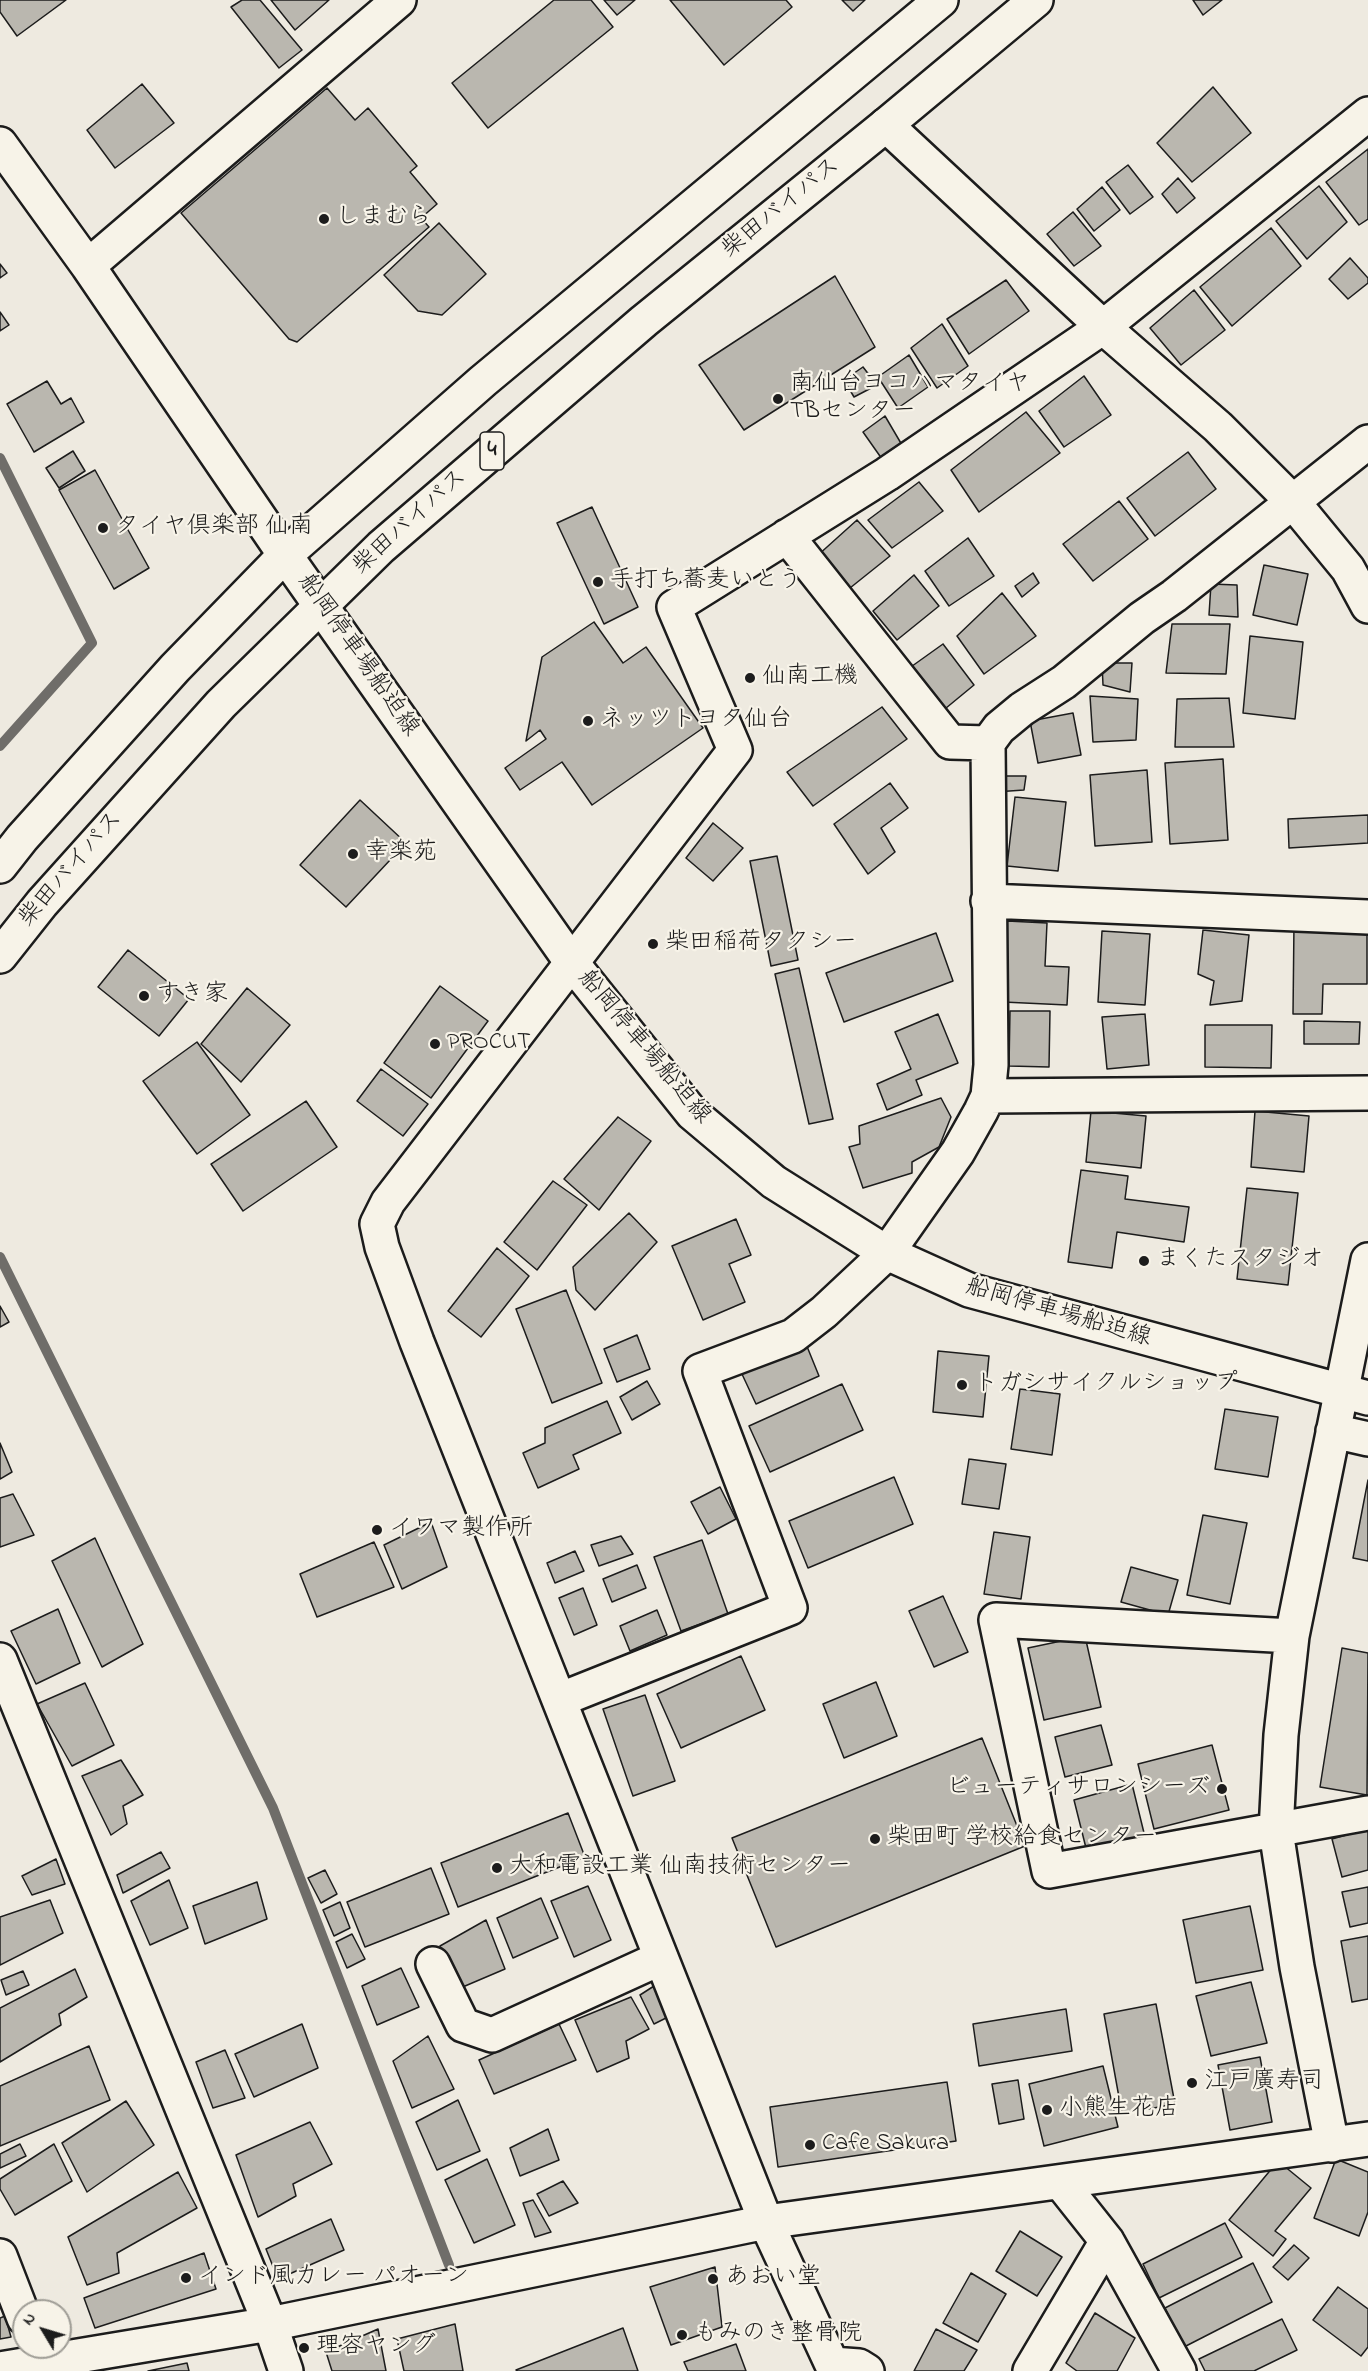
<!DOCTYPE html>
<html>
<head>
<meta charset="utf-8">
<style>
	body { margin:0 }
	#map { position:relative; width:1368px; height:2371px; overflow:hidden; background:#eeeae0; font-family:"Indie Flower",sans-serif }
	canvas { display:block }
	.north { position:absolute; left:12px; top:2299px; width:60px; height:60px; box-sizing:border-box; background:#f7f3e8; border:2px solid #9f9d96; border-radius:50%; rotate:308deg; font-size:16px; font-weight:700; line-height:24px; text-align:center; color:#1c1c1c }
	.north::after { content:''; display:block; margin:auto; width:21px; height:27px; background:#1c1c1c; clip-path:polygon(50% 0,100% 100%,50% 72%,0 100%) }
</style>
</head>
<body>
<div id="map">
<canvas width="1368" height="2371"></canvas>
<div class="north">N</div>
</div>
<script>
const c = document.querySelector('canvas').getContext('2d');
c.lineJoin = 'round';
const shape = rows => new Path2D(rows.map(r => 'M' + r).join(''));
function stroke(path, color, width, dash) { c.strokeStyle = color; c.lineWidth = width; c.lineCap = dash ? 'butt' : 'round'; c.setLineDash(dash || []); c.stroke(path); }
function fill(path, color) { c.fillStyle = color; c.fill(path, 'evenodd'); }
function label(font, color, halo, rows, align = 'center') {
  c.font = font + ' "Indie Flower","Klee One",sans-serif'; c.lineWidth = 4.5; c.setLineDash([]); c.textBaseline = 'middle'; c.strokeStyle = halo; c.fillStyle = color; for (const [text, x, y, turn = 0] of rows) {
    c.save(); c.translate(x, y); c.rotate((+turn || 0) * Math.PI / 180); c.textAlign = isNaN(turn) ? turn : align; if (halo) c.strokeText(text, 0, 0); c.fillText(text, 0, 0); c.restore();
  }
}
stroke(shape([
	[0,458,92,643,0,746],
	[0,1257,273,1808,449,2265]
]), '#6f6d69', 10);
const building = shape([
	[0,0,66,0,17,36,0,12,0,0],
	[242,0,260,0,302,50,279,68,231,7,242,0],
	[271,0,329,0,295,30,271,0],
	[554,0,591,0,613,27,488,128,452,83,554,0],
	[604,0,635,0,617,15,604,0],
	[670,0,786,0,792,7,724,65,670,0],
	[842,0,865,0,853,11,842,0],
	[1193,0,1222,0,1203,15,1193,0],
	[142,84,174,123,115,168,87,130,142,84],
	[1213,87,1251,133,1192,182,1157,143,1213,87],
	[327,88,355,120,368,108,417,166,410,172,437,204,421,218,429,227,297,342,289,339,181,213,327,88],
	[1368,149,1368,219,1359,225,1326,182,1368,149],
	[1128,165,1153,197,1130,214,1106,182,1128,165],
	[1178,178,1195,198,1177,213,1162,194,1178,178],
	[1319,186,1347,222,1307,259,1276,221,1319,186],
	[1102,187,1120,210,1094,231,1077,209,1102,187],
	[1073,212,1101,246,1074,266,1047,234,1073,212],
	[439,223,486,274,442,315,418,311,384,275,439,223],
	[1271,228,1301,266,1232,326,1200,287,1271,228],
	[1350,258,1368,278,1368,283,1348,299,1329,279,1350,258],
	[0,264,7,273,0,278,0,264],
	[835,276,875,347,744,430,699,365,835,276],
	[1006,280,1029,311,969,354,947,319,1006,280],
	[1194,290,1225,330,1181,365,1150,328,1194,290],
	[0,312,9,325,0,331,0,312],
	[942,324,968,366,937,388,911,348,942,324],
	[909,355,928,387,898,408,878,377,909,355],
	[863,367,877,385,854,397,844,380,863,367],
	[1084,376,1111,415,1064,447,1039,411,1084,376],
	[47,381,61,404,71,398,84,422,34,452,7,404,47,381],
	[1026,412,1060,453,979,512,951,470,1026,412],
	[885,416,902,445,882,459,863,432,885,416],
	[73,451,85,471,59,488,46,468,73,451],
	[1188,452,1216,489,1155,536,1127,498,1188,452],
	[95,470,149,568,114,589,59,490,95,470],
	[919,482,943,511,892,548,868,520,919,482],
	[1119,501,1148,539,1093,581,1063,544,1119,501],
	[592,507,638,607,604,624,557,523,592,507],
	[857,520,890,556,845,592,817,556,857,520],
	[968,538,994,576,949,606,925,571,968,538],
	[1264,565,1308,574,1297,625,1253,615,1264,565],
	[1033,573,1039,583,1022,597,1015,586,1033,573],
	[914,575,939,606,897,640,873,611,914,575],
	[1211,584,1237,585,1238,617,1209,615,1211,584],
	[1002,593,1036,636,984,674,957,636,1002,593],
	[594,622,623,663,646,647,703,728,592,805,562,762,520,790,505,768,546,739,540,730,526,741,542,657,594,622],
	[1172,624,1230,624,1226,674,1166,673,1172,624],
	[1250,636,1303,642,1295,719,1243,713,1250,636],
	[943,644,974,685,940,713,908,669,943,644],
	[1102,663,1132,663,1130,692,1103,685,1102,663],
	[1090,696,1138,699,1136,740,1093,742,1090,696],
	[1229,698,1234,747,1175,747,1177,699,1229,698],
	[882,707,907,739,813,806,787,772,882,707],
	[1073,713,1081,755,1038,763,1030,721,1073,713],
	[1223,759,1228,840,1170,844,1165,763,1223,759],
	[1147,770,1152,842,1095,846,1090,775,1147,770],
	[994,776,1026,776,1024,790,995,792,994,776],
	[890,783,908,808,881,828,895,852,868,874,834,824,890,783],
	[1015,797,1066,802,1058,871,1007,866,1015,797],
	[360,800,406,843,346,907,300,865,360,800],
	[1368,815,1368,843,1289,848,1288,819,1368,815],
	[713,823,743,848,713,881,686,858,713,823],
	[777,856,798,960,771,966,750,861,777,856],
	[1007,921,1047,923,1045,966,1069,967,1067,1005,1003,1002,1007,921],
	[1294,923,1367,923,1367,984,1323,984,1322,1014,1293,1014,1294,923],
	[1203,930,1249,935,1242,1001,1210,1005,1214,981,1198,974,1203,930],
	[1102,931,1150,934,1145,1005,1098,1002,1102,931],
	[936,933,953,981,844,1022,826,973,936,933],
	[128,950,189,999,159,1036,98,987,128,950],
	[799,968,833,1119,809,1124,775,974,799,968],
	[440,986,488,1021,431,1098,384,1063,440,986],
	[247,988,290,1025,241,1082,201,1044,247,988],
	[1010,1011,1050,1011,1049,1067,1009,1066,1010,1011],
	[938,1014,958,1063,916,1080,922,1095,887,1110,877,1084,911,1069,895,1032,938,1014],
	[1145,1014,1149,1065,1107,1069,1102,1017,1145,1014],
	[1304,1021,1360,1022,1359,1044,1304,1044,1304,1021],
	[1205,1025,1272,1025,1271,1068,1205,1067,1205,1025],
	[197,1042,250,1115,197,1154,143,1081,197,1042],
	[381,1069,428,1104,403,1136,357,1101,381,1069],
	[941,1098,951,1117,939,1147,912,1162,912,1173,863,1188,849,1147,860,1144,859,1126,941,1098],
	[306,1101,337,1147,243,1211,211,1164,306,1101],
	[1091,1111,1146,1116,1141,1168,1086,1162,1091,1111],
	[1255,1111,1309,1116,1304,1172,1251,1167,1255,1111],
	[618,1117,651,1141,599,1210,564,1179,618,1117],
	[1081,1170,1128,1176,1125,1199,1189,1207,1184,1242,1117,1232,1112,1268,1068,1262,1081,1170],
	[553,1181,587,1205,537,1270,504,1242,553,1181],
	[1247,1188,1298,1193,1288,1285,1237,1279,1247,1188],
	[629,1213,657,1242,595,1310,576,1290,573,1267,629,1213],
	[736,1219,751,1255,729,1264,745,1302,703,1320,672,1246,736,1219],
	[497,1248,529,1276,481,1337,448,1311,497,1248],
	[566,1290,602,1383,552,1403,516,1309,566,1290],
	[0,1306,9,1322,0,1327,0,1306],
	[637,1335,650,1369,617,1382,604,1349,637,1335],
	[806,1344,819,1376,756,1404,741,1372,806,1344],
	[938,1351,989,1356,983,1417,933,1412,938,1351],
	[647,1381,660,1404,632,1420,620,1397,647,1381],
	[842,1384,863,1430,770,1472,749,1426,842,1384],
	[1020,1389,1060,1394,1052,1455,1011,1449,1020,1389],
	[607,1401,621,1433,573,1455,579,1469,538,1488,523,1453,545,1443,545,1428,607,1401],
	[1225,1409,1278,1417,1268,1477,1215,1469,1225,1409],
	[0,1443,12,1472,0,1479,0,1443],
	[969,1459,1006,1464,999,1509,962,1504,969,1459],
	[894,1477,913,1524,808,1568,789,1521,894,1477],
	[1368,1480,1368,1561,1353,1558,1368,1480],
	[720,1487,736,1519,708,1534,691,1502,720,1487],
	[13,1494,34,1535,0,1547,0,1498,13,1494],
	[1203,1515,1247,1523,1230,1604,1187,1595,1203,1515],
	[431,1522,447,1567,402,1589,384,1545,431,1522],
	[994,1532,1030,1537,1021,1599,984,1594,994,1532],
	[621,1536,633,1554,599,1566,591,1545,621,1536],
	[95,1538,143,1644,102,1667,52,1561,95,1538],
	[702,1540,728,1614,681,1631,654,1557,702,1540],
	[374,1542,394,1587,317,1617,300,1574,374,1542],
	[575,1551,584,1571,555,1583,547,1563,575,1551],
	[637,1565,646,1588,612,1602,603,1579,637,1565],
	[1131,1567,1178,1580,1168,1615,1121,1602,1131,1567],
	[583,1588,597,1625,574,1635,559,1598,583,1588],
	[943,1596,968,1652,934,1667,909,1611,943,1596],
	[58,1609,80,1663,36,1684,11,1631,58,1609],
	[657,1610,667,1635,630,1651,620,1626,657,1610],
	[1085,1636,1101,1707,1044,1720,1028,1648,1085,1636],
	[1342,1648,1368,1653,1367,1795,1320,1787,1342,1648],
	[741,1656,765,1710,681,1748,657,1694,741,1656],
	[876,1682,897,1736,844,1758,823,1704,876,1682],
	[85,1683,114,1745,72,1766,37,1704,85,1683],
	[645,1695,675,1781,633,1796,603,1709,645,1695],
	[1101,1725,1112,1765,1065,1777,1055,1737,1101,1725],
	[982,1738,1025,1846,776,1947,732,1838,982,1738],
	[1212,1745,1229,1810,1154,1829,1138,1764,1212,1745],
	[121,1760,143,1795,123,1806,127,1824,111,1835,82,1776,121,1760],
	[1132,1784,1145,1837,1087,1852,1074,1800,1132,1784],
	[568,1813,585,1857,458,1907,441,1863,568,1813],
	[1368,1829,1368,1870,1342,1877,1332,1839,1368,1829],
	[161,1852,170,1868,123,1893,117,1875,161,1852],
	[56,1859,65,1884,32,1895,22,1876,56,1859],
	[431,1868,449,1914,365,1947,347,1902,431,1868],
	[325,1870,337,1894,321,1903,308,1878,325,1870],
	[169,1880,188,1928,150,1945,131,1901,169,1880],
	[257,1882,267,1919,205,1944,193,1906,257,1882],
	[588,1886,611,1940,574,1957,551,1901,588,1886],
	[1368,1887,1368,1923,1350,1927,1342,1892,1368,1887],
	[541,1898,558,1938,513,1958,497,1918,541,1898],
	[50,1900,63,1933,0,1965,0,1917,50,1900],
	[340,1902,350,1928,334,1936,323,1910,340,1902],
	[1250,1906,1263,1970,1196,1983,1183,1920,1250,1906],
	[486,1920,505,1969,458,1989,440,1946,486,1920],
	[352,1934,365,1959,347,1968,336,1942,352,1934],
	[1368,1936,1368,1999,1352,2002,1341,1941,1368,1936],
	[401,1968,419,2007,377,2025,362,1986,401,1968],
	[75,1969,87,1997,59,2014,61,2025,0,2062,0,2008,75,1969],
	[23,1971,29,1985,6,1995,1,1980,23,1971],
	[1251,1982,1267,2043,1211,2056,1196,1996,1251,1982],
	[654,1986,668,2017,654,2024,640,1995,654,1986],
	[631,1997,649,2029,626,2041,629,2058,597,2072,575,2020,631,1997],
	[1156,2004,1175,2104,1122,2114,1104,2014,1156,2004],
	[1066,2009,1072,2051,979,2066,973,2024,1066,2009],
	[302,2024,318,2068,254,2097,235,2054,302,2024],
	[559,2024,576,2060,494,2094,479,2060,559,2024],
	[428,2036,454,2089,412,2108,393,2061,428,2036],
	[89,2046,110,2100,0,2146,0,2086,89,2046],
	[225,2050,245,2098,213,2108,196,2062,225,2050],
	[1260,2057,1272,2122,1230,2130,1218,2065,1260,2057],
	[1103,2066,1118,2127,1044,2146,1029,2084,1103,2066],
	[1018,2080,1024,2119,999,2124,992,2084,1018,2080],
	[947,2082,956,2141,778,2167,770,2107,947,2082],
	[458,2100,480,2151,437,2170,416,2122,458,2100],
	[126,2101,154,2145,87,2192,62,2143,126,2101],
	[310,2122,332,2164,293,2184,296,2196,258,2217,236,2155,310,2122],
	[548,2129,559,2160,520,2176,510,2148,548,2129],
	[20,2144,26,2156,0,2168,0,2154,20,2144],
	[54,2144,72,2181,15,2215,0,2189,0,2179,54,2144],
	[487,2159,515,2225,474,2243,445,2180,487,2159],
	[1336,2159,1368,2172,1368,2212,1359,2236,1314,2218,1336,2159],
	[1278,2161,1311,2188,1275,2231,1286,2239,1273,2256,1229,2220,1278,2161],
	[178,2172,197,2208,117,2253,119,2273,87,2285,68,2237,178,2172],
	[563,2181,578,2203,549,2216,537,2194,563,2181],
	[533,2200,551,2232,535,2237,523,2203,533,2200],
	[331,2219,344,2250,278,2279,266,2249,331,2219],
	[1225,2223,1242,2257,1159,2298,1143,2264,1225,2223],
	[1020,2231,1062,2257,1037,2296,996,2271,1020,2231],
	[1294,2245,1309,2258,1288,2280,1273,2267,1294,2245],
	[204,2253,216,2289,95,2328,84,2298,204,2253],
	[1253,2263,1272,2302,1184,2347,1165,2308,1253,2263],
	[715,2267,722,2327,671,2345,650,2287,715,2267],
	[971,2273,1006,2294,978,2342,943,2323,971,2273],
	[1338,2287,1368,2309,1368,2347,1361,2356,1313,2320,1338,2287],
	[1095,2313,1135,2338,1117,2371,1077,2371,1066,2363,1095,2313],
	[5,2316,11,2337,0,2339,0,2318,5,2316],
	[1282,2319,1297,2350,1254,2371,1205,2371,1199,2359,1282,2319],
	[455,2324,463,2371,404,2371,397,2339,455,2324],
	[623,2328,638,2371,517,2371,516,2370,623,2328],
	[378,2329,386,2371,332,2371,326,2352,378,2329],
	[936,2329,977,2350,964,2371,914,2371,936,2329],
	[736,2344,746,2371,688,2371,684,2362,736,2344],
	[187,2363,189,2371,148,2371,187,2363]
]);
fill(building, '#bab7af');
stroke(building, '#1c1c1c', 1.5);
const minor = shape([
	[886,125,1103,327,1218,427,1293,502,1348,569,1368,606],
	[0,144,88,266,285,555],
	[88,266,399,0],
	[787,536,950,742,988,743],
	[988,901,1368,917],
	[988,1096,1368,1093],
	[1333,1431,1368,1439],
	[1292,1636,996,1620,1049,1871,1368,1813],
	[0,1660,270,2324,286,2371],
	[559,1700,790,1608,700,1371,793,1336,824,1312,887,1253,958,1152,981,1111,988,1096,991,1065,988,743,999,728,1022,709,1064,682,1142,618,1174,596,1368,442],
	[433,1964,463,2025,492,2035,661,1958],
	[1332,2145,1297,1967,1276,1831,1281,1735,1292,1636,1368,1260],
	[1061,2183,1107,2241,1179,2371],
	[0,2256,24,2318],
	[832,2364,859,2366,867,2371],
	[0,2369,270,2324,766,2222,1368,2139],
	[835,2371,766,2222,417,1342,382,1247,377,1224,388,1202,735,750,674,607,887,474,1103,327,1368,114],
	[1030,2371,1107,2241]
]);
const major = shape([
	[285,555,572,963,692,1113,774,1182,887,1253,969,1290,1368,1398]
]);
const highway = shape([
	[0,866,22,838,175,668,285,555,483,381,941,0],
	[0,956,42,903,221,704,381,547,644,321,886,125,1036,0]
]);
stroke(minor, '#1c1c1c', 38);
stroke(major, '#1c1c1c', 38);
stroke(highway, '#1c1c1c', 38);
stroke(minor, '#f7f3e8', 33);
stroke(major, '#f7f3e8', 33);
stroke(highway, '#f7f3e8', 33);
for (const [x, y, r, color] of [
	[324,219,6,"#1c1c1c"],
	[778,399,6,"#1c1c1c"],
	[103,528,6,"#1c1c1c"],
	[598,582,6,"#1c1c1c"],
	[750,678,6,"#1c1c1c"],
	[588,721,6,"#1c1c1c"],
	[353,854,6,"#1c1c1c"],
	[653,944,6,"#1c1c1c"],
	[144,996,6,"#1c1c1c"],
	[435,1044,6,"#1c1c1c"],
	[1144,1261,6,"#1c1c1c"],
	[962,1385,6,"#1c1c1c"],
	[377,1530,6,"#1c1c1c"],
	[1222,1789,6,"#1c1c1c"],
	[875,1839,6,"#1c1c1c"],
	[497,1868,6,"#1c1c1c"],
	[1192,2083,6,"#1c1c1c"],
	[1047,2110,6,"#1c1c1c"],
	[810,2145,6,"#1c1c1c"],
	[186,2278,6,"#1c1c1c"],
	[713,2279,6,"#1c1c1c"],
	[682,2335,6,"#1c1c1c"],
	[304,2348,6,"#1c1c1c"]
]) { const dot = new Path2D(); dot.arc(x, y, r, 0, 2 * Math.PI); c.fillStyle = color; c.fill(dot); stroke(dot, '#f7f3e8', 2); }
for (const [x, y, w] of [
	[492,451,24]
]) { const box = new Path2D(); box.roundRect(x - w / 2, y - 19, w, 38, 4.5); c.fillStyle = '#f7f3e8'; c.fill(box); stroke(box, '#1c1c1c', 1.5); }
label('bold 22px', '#1c1c1c', null, [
	["4",492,451]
]);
label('24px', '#1c1c1c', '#f7f3e8', [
	["柴田バイパス",782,209,-39],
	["柴田バイパス",411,523,-42],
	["船岡停車場船迫線",357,656,55],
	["柴田バイパス",72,870,-49],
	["船岡停車場船迫線",643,1048,50],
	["船岡停車場船迫線",1058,1314,16]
]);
label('24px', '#1c1c1c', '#f7f3e8', [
	["しまむら",336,219],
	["南仙台ヨコハマタイヤ",790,385],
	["TBセンター",790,413],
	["タイヤ倶楽部 仙南",115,528],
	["手打ち蕎麦いとう",610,582],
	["仙南工機",762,678],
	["ネッツトヨタ仙台",600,721],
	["幸楽苑",365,854],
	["柴田稲荷タクシー",665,944],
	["すき家",156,996],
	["PROCUT",447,1044],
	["まくたスタジオ",1156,1261],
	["トガシサイクルショップ",974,1385],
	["イワマ製作所",389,1530],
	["ビューティサロンシーズ",1210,1789,"right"],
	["柴田町 学校給食センター",887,1839],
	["大和電設工業 仙南技術センター",509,1868],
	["江戸廣寿司",1204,2083],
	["小熊生花店",1059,2110],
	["Cafe Sakura",822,2145],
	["インド風カレー パオーン",198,2278],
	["あおい堂",725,2279],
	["もみのき整骨院",694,2335],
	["理容ヤング",316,2348]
], 'left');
</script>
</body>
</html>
